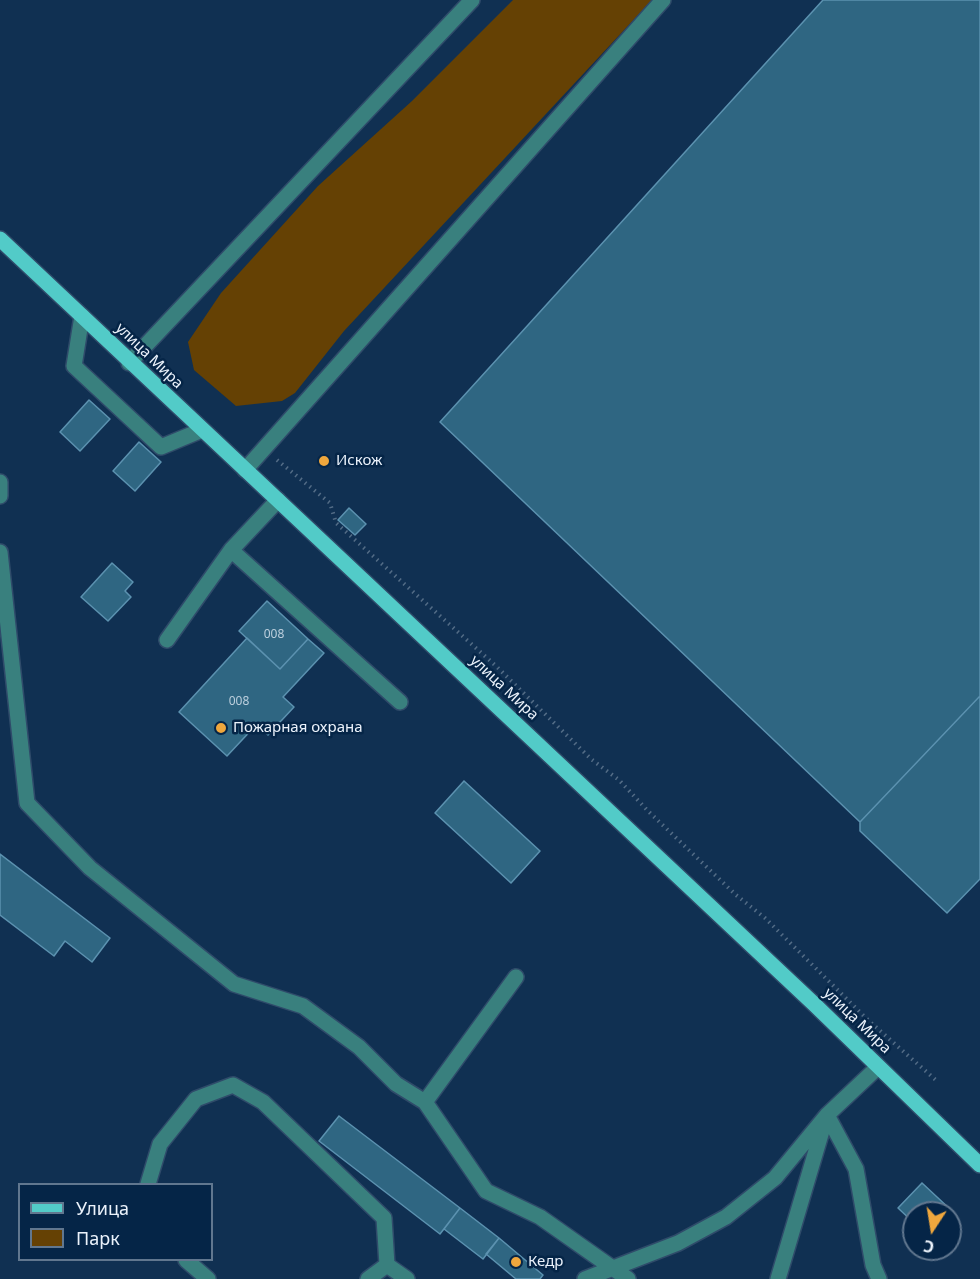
<!DOCTYPE html>
<html>
<head>
<meta charset="utf-8">
<style>
	body { margin:0 }
	#map { position:relative; width:980px; height:1279px; overflow:hidden; background:#103052; font-family:"Noto Sans",sans-serif }
	canvas { display:block }
	.legend { position:absolute; left:18px; top:1183px; width:195px; height:78px; box-sizing:border-box; background:#052547; border:2px solid #61778f; margin:0; padding:8px 10px; list-style:none; font-size:18px; color:#ebf2fb }
	.legend li { display:flex; align-items:center; gap:12px; height:30px }
	.legend b { width:30px; border:2px solid #61778f }
	.north { position:absolute; left:902px; top:1201px; width:60px; height:60px; box-sizing:border-box; background:#052547; border:2px solid #61778f; border-radius:50%; rotate:192deg; font-size:16px; font-weight:700; line-height:24px; text-align:center; color:#ebf2fb }
	.north::after { content:''; display:block; margin:auto; width:21px; height:27px; background:#efa73d; clip-path:polygon(50% 0,100% 100%,50% 72%,0 100%) }
</style>
</head>
<body>
<div id="map">
<canvas width="980" height="1279"></canvas>
<ul class="legend">
<li><b style="height:8px;background:#52cbc8"></b>Улица</li>
<li><b style="height:16px;background:#654104"></b>Парк</li>
</ul>
<div class="north">С</div>
</div>
<script>
const c = document.querySelector('canvas').getContext('2d');
c.lineJoin = 'round';
function fill(path, color) { c.fillStyle = color; c.fill(path, 'evenodd'); }
const shape = rows => new Path2D(rows.map(r => 'M' + r).join(''));
function stroke(path, color, width, dash) { c.strokeStyle = color; c.lineWidth = width; c.lineCap = dash ? 'butt' : 'round'; c.setLineDash(dash || []); c.stroke(path); }
function label(font, color, halo, rows, align = 'center') {
  c.font = font + ' "Noto Sans",sans-serif'; c.lineWidth = 5; c.setLineDash([]); c.textBaseline = 'middle'; c.strokeStyle = halo; c.fillStyle = color; for (const [text, x, y, turn = 0] of rows) {
    c.save(); c.translate(x, y); c.rotate((+turn || 0) * Math.PI / 180); c.textAlign = isNaN(turn) ? turn : align; if (halo) c.strokeText(text, 0, 0); c.fillText(text, 0, 0); c.restore();
  }
}
fill(shape([
	[513,0,652,0,344,331,295,393,282,401,236,406,194,370,188,342,221,293,318,186,412,101]
]), '#654104');
const building = shape([
	[823,0,980,0,980,696,860,822,440,422,823,0],
	[89,400,110,419,80,451,60,432,89,400],
	[139,442,161,462,135,491,113,471,139,442],
	[349,508,366,524,355,535,338,520,349,508],
	[112,563,133,582,125,591,131,597,108,621,81,597,112,563],
	[267,601,308,639,280,669,239,631,267,601],
	[247,638,280,669,308,639,324,653,283,697,294,707,268,735,257,724,227,756,179,712,247,638],
	[980,696,980,879,947,913,860,831,860,822,980,696],
	[464,781,540,851,511,883,435,813,464,781],
	[0,854,110,938,92,962,65,941,54,956,0,915,0,854],
	[339,1116,460,1208,440,1234,319,1141,339,1116],
	[922,1183,952,1211,950,1214,914,1213,914,1223,898,1208,922,1183],
	[460,1208,499,1238,483,1259,444,1229,460,1208],
	[499,1238,543,1275,540,1279,516,1279,486,1254,499,1238]
]);
fill(building, '#2f6682');
stroke(building, '#5c92b0', 1.5);
const minor = shape([
	[82,316,74,366,161,447,202,430],
	[129,363,472,0],
	[245,470,663,0],
	[0,482,0,496],
	[231,550,400,702],
	[0,552,27,803,90,868,234,984,303,1006,359,1047,396,1084,425,1102,486,1191,540,1217,628,1279],
	[167,640,231,550,278,500],
	[425,1102,516,977],
	[827,1115,856,1169,873,1265,879,1279],
	[148,1184,160,1144,196,1099,233,1085,263,1102,384,1218,387,1265],
	[186,1260,208,1279],
	[387,1265,407,1279],
	[368,1279,387,1265],
	[585,1279,678,1243,726,1217,775,1178,827,1115,878,1067],
	[778,1279,824,1124]
]);
const major = shape([
	[0,239,814,1004,980,1165]
]);
stroke(minor, '#2f4b6a', 18);
stroke(major, '#2f4b6a', 18);
stroke(shape([
	[277,460,330,503,336,523,496,666,591,759,619,780,648,811,736,895,765,918,869,1021,938,1082]
]), '#536c86', 4, [1.5, 4.5]);
stroke(minor, '#39807e', 15);
stroke(major, '#52cbc8', 15);
for (const [x, y, r, color] of [
	[324,461,6,"#efa73d"],
	[221,728,6,"#efa73d"],
	[516,1262,6,"#efa73d"]
]) { const dot = new Path2D(); dot.arc(x, y, r, 0, 2 * Math.PI); c.fillStyle = color; c.fill(dot); stroke(dot, '#052547', 2); }
label('12px', '#bccfdd', null, [
	["008",274,635],
	["008",239,702]
]);
label('15px', '#ebf2fb', '#052547', [
	["улица Мира",149,356,44],
	["улица Мира",504,688,43],
	["улица Мира",857,1021,44]
]);
label('15px', '#ebf2fb', '#052547', [
	["Искож",336,461],
	["Пожарная охрана",233,728],
	["Кедр",528,1262]
], 'left');
</script>
</body>
</html>
